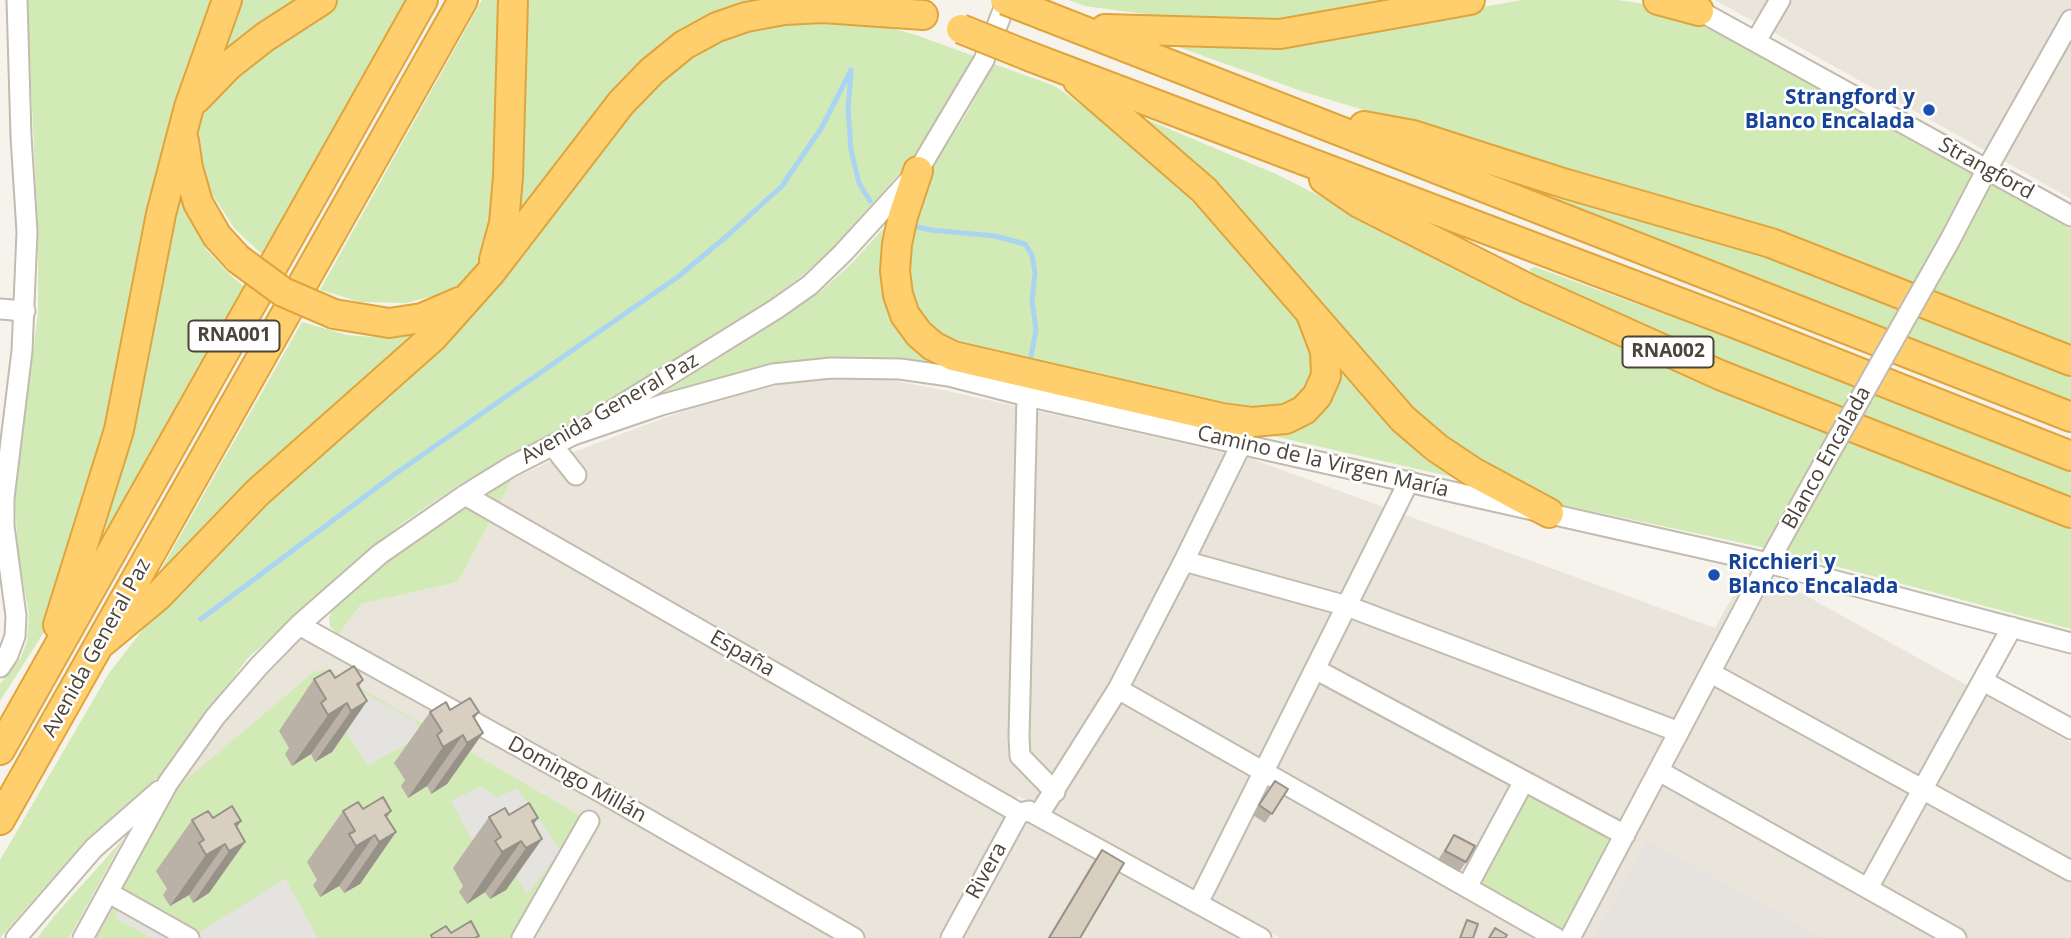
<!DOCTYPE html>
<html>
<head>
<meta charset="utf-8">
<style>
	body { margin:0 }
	canvas { display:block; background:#f6f3ec }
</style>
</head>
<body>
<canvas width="2071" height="938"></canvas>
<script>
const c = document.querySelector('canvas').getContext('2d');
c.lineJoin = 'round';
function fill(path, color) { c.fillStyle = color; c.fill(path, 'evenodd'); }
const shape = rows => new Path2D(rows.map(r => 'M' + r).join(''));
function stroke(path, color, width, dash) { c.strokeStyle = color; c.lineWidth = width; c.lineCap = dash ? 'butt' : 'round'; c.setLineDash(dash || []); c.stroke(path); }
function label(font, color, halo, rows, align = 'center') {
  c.font = font + ' "Open Sans",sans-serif'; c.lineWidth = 5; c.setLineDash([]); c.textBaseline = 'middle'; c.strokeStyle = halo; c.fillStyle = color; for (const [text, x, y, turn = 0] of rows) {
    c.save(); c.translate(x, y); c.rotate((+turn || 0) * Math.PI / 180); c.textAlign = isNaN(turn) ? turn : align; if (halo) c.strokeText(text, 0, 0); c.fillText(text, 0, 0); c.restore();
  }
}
fill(shape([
	[1715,0,2071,0,2071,199,2013,166],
	[870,376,943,390,1252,459,1715,628,1743,577,1792,588,2071,743,2071,938,1825,938,1646,839,1593,938,1280,938,1018,796,939,938,95,938,185,775,235,708,300,640,310,639,627,801,338,635,361,604,458,582,512,479,560,457,707,402,801,380],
	[1031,819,1252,938,961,938,1022,825]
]), '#eae5da');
fill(shape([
	[1646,839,1825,938,1593,938]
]), '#e6e2dd');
fill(shape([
	[27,0,217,0,109,431,51,621,0,701,0,684,20,659,27,642,29,615,18,553,15,498,38,312,38,232],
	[239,0,306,0,213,67],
	[338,0,410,0,266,258,235,229,210,191,199,156,196,135,199,118,205,104,269,44],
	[482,0,504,0,494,222,482,262,473,275,460,285,441,294,406,303,360,302,320,290],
	[523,0,780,0,704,23,511,232],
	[1069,0,1415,0,1278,24,1227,25,1085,6],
	[1522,0,1617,0,1639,3,1696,23,1758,52,2071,229,2071,349,1568,172,1304,92,1142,34,1278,43],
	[786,18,877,24,916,35,974,56,949,102,908,164,835,246,803,275,769,300,692,350,569,424,457,486,404,522,360,557,247,659,161,775,88,838,0,938,0,860,109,673,163,604,659,79,717,38],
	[994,64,1055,86,1162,163,1303,320,1317,375,1292,405,1249,414,958,347,938,337,914,312,903,265,927,177,967,113],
	[1115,106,1276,174,1525,299,2071,524,2071,629,1775,550,1549,502,1442,442],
	[180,188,190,220,206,249,229,274,248,290,98,556,130,434],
	[1561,195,1766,253,2071,373,2071,402,1558,203,1557,196],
	[889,222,923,355,937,364,898,360,832,358,772,364,657,397,781,319,821,291,853,262],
	[1535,267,1733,339,2071,473,2071,502,1723,364,1532,275,1530,269],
	[302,322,347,335,373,337,402,336,423,331,151,587],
	[1339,357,1470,481,1251,431,1289,428],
	[512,479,458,582,361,604,338,635,330,626,329,617,333,610,381,567,423,535],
	[328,669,589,821,531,938,97,938,174,790,314,672],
	[279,730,331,752,316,762,311,754,290,751],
	[394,763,447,784,431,794,427,786,406,783],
	[465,888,506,890,490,899,485,892,467,903],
	[168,891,209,893,189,895,170,906],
	[1526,789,1613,836,1561,933,1474,886],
	[124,838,69,938,37,938,56,914]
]), '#d2eab5');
fill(shape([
	[324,675,340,679,415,721,423,736,368,765,312,681],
	[482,786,496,798,517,788,561,850,527,895,496,842,479,854,451,801],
	[285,878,318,938,152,938,115,918,126,893,196,935]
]), '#e5e3e0');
stroke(shape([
	[851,74,848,108,851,150,859,183,870,201],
	[913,226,931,230,995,236,1025,244,1032,255,1035,273,1032,301,1036,330,1031,356],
	[201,619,395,474,679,276,727,236,782,186,822,127,851,70]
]), '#a9d4f2', 5);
const minor = shape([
	[1689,5,2071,216],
	[1756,41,1780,0],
	[1950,240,1987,169,2071,20],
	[0,309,25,311],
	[1027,396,1019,737,1020,756,1055,792],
	[573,435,661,405,773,374,831,368,900,369,949,376,1027,396,1768,563,2071,643],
	[553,446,576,475],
	[465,495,1019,813],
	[1184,561,1347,606,1679,732],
	[299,625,604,794,854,938],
	[0,667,8,655,15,636,16,616,4,526,4,498,22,351,27,232,21,136,17,0],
	[1315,669,1625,835],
	[1711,673,2071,871],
	[1983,681,2071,729],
	[1118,689,1556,938],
	[1659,771,1956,938],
	[1038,816,1118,689,1184,561,1242,443,1244,432],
	[1467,887,1524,781],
	[1868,888,2012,627],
	[118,898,189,938],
	[1198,903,1409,481],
	[16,938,94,848,159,791],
	[83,938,168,783,215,717,259,666,299,625,380,554,465,495,512,466,573,435,776,309,810,285,843,253,918,171,984,60,1007,0],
	[522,938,589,821],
	[951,938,1019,813,1029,811,1261,938],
	[1570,938,1768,563,1812,484]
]);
const highway = shape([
	[1658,0,1699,11],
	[1046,16,2071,417],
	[1105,29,1280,34,1470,0],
	[1031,57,1739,325,2071,456],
	[1078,81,1204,190,1403,419,1437,448,1473,472,1549,513],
	[196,99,228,66,265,37,322,0],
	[1364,126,1413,135,1563,183,1771,243,2071,361],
	[184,141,188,168,198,203,217,236,238,259],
	[918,171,903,216,897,244,895,271,898,295,905,315,919,334,933,346,953,356,1222,418,1252,422,1286,419,1304,410,1317,396,1326,376,1325,351,1311,314],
	[1324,179,1359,203,1529,289,1720,375,2071,513],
	[494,260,504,223,508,177,513,0],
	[334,314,389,323,422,318,459,302],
	[58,625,119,430,161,214,189,107,227,0],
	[99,645,158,596,257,493,433,337,491,272,621,103,652,71,684,45,717,27,746,17,784,10,823,8,923,15],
	[0,750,423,0],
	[0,820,463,0]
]);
stroke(minor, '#c2bbae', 23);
stroke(highway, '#e0a43c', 32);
stroke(minor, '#fff', 19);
stroke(highway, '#ffcf6e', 28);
const minorBridge = shape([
	[1812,484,1950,240]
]);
const highwayBridge = shape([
	[1005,0,1046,16],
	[961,29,1031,57],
	[238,259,283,292,334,314]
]);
stroke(minorBridge, '#c2bbae', 23, []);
stroke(highwayBridge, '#e0a43c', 32, []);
stroke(minorBridge, '#fff', 19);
stroke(highwayBridge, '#ffcf6e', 28);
fill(shape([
	[335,678,363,680,359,686,367,701,332,752,315,762,311,754,292,766,285,754,289,748,279,731,314,679],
	[450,710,479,712,474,718,483,733,447,784,431,794,427,786,408,798,401,786,405,780,394,763,430,712],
	[1275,781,1288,789,1265,823,1253,815],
	[363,809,387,818,396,832,360,884,344,893,339,886,320,897,313,885,317,880,307,862,343,811],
	[509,815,533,824,542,839,506,890,490,899,485,892,467,904,459,892,463,886,453,868,489,817],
	[213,818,237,827,245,842,209,893,193,903,189,895,170,906,163,895,167,889,156,871,192,820],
	[1454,835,1466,862,1459,872,1438,860],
	[1102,850,1080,938,1048,938,1092,864]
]), '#bab2a6');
fill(shape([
	[363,680,311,754,292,766,328,715,357,684],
	[367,701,332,752,315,762,351,711],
	[479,712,427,786,408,798,443,747,473,716],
	[483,733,447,784,431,794,467,743],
	[391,811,339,886,320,897,356,846,385,815],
	[538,818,485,892,467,904,502,852,532,821],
	[241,821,189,895,170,906,206,855,235,824],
	[396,832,360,884,344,893,379,842],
	[542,839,506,890,490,899,526,848],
	[245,842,209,893,193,903,229,851]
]), '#979187');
const building = shape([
	[354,666,363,680,357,684,367,701,351,711,347,703,328,715,321,703,326,699,314,679,330,670,335,678,354,666],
	[470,698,479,712,473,716,483,733,467,743,463,735,443,747,437,735,442,731,430,712,446,702,450,710,470,698],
	[1275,781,1288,789,1272,814,1259,805,1275,781],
	[383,797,391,811,385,815,396,832,379,842,375,835,356,846,349,834,355,831,343,811,358,802,363,809,383,797],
	[529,803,538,818,532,821,542,839,526,848,521,841,502,852,495,841,501,837,489,817,505,808,509,815,529,803],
	[232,806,241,821,235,824,245,842,229,851,225,844,206,855,199,843,204,840,192,820,208,811,213,818,232,806],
	[1454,835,1475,846,1466,862,1445,851,1454,835],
	[1102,850,1124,863,1080,938,1049,938,1102,850],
	[1467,920,1478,924,1473,938,1460,938,1467,920],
	[471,921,479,936,475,938,432,938,431,935,446,926,451,933,471,921],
	[1495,928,1507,935,1505,938,1489,938,1495,928]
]);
fill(building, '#d8cfc1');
stroke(building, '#979187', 2);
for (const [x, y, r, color] of [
	[1929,110,7,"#1a4fb4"],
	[1714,575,7,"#1a4fb4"]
]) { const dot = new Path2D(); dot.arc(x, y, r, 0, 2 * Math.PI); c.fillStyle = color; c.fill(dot); stroke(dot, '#fff', 2.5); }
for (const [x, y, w] of [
	[234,336,91],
	[1668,352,91]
]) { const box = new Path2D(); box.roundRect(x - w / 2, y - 15.5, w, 31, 5); c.fillStyle = '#fff'; c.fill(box); stroke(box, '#4b4439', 2); }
label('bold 19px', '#4b4439', null, [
	["RNA001",234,336],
	["RNA002",1668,352]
]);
label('bold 21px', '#164399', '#fff', [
	["Strangford y",1915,98],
	["Blanco Encalada",1915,122],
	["Ricchieri y",1728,563,"left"],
	["Blanco Encalada",1728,587,"left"]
], 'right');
label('21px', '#4b4439', '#fff', [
	["Strangford",1986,169,29],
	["Avenida General Paz",610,409,-30],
	["Blanco Encalada",1827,458,-61],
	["Camino de la Virgen María",1323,462,13],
	["Avenida General Paz",97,648,-61],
	["España",742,654,30],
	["Domingo Millán",577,780,29],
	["Rivera",987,871,-61]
]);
</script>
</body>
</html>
